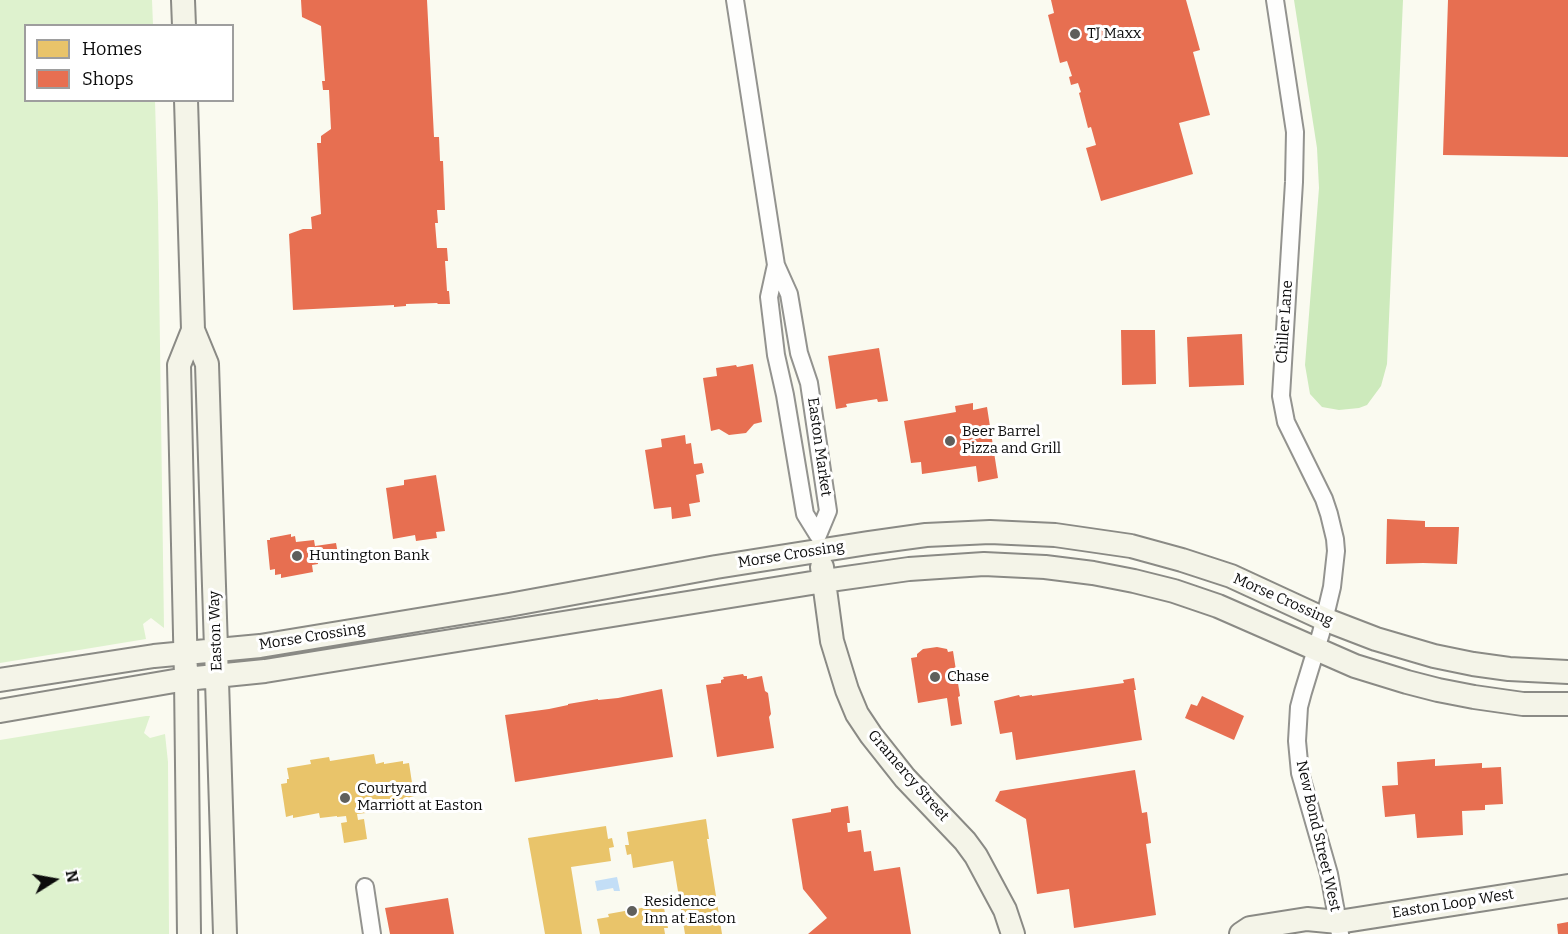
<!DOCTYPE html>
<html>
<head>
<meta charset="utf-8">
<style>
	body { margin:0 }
	#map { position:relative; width:1568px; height:934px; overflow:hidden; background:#fafaf0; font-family:Bitter,serif }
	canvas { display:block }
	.legend { position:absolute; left:24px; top:24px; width:210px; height:78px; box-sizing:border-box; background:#fff; border:2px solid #9e9e9e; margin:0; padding:8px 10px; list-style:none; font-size:18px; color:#0c0c0c }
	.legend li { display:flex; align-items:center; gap:12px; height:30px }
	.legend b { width:30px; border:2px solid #9e9e9e }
	.north { position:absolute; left:24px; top:850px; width:60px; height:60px; -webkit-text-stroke:4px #fff; paint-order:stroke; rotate:79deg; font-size:16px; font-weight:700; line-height:24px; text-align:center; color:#0c0c0c }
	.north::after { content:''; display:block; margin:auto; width:21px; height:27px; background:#0c0c0c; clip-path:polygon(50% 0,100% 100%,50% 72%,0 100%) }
</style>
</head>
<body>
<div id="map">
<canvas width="1568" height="934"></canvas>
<ul class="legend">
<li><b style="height:16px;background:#e9c46a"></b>Homes</li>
<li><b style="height:16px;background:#e76f51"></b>Shops</li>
</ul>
<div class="north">N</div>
</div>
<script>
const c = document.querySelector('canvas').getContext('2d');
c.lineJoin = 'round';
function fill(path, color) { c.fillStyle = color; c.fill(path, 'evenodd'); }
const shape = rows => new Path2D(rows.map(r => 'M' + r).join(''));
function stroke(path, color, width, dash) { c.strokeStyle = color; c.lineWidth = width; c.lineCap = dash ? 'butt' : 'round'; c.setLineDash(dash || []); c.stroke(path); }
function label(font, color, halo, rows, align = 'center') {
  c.font = font + ' Bitter,serif'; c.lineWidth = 6; c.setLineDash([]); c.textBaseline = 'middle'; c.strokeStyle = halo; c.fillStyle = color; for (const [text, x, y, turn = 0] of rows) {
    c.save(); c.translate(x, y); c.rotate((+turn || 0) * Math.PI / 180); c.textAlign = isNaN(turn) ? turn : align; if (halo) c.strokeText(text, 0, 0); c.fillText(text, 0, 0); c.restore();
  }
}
fill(shape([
	[0,0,152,0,153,25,26,26,26,100,155,101,158,204,164,628,151,618,143,624,146,639,0,663],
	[146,716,150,716,144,733,150,738,165,734,168,762,169,934,0,934,0,740]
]), '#def2ce');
fill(shape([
	[1294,0,1403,0,1387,364,1381,386,1367,405,1359,408,1339,410,1322,407,1310,394,1305,365,1319,188,1317,148]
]), '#cdeabc');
fill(shape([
	[617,877,620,891,614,891,613,888,597,891,595,881]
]), '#c3def6');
fill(shape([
	[374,754,376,764,384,762,384,764,403,761,403,764,409,763,414,796,407,798,407,799,382,803,383,808,365,811,366,813,357,814,358,820,364,819,367,839,344,843,341,823,347,822,346,816,337,817,337,816,320,818,319,813,293,818,293,815,286,817,281,784,287,783,287,779,289,779,287,768,311,764,310,760,329,757,330,761],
	[706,819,709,839,707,839,722,934,685,934,673,861,633,868,631,854,627,855,625,845,629,845,627,832],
	[606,826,608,839,612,838,614,847,609,848,611,861,571,867,582,934,545,934,528,838],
	[658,905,658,909,664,908,668,928,664,928,665,934,600,934,597,919,609,917,608,914]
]), '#e9c46a');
fill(shape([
	[301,0,427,0,434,137,439,137,440,161,443,161,445,210,437,210,438,223,435,223,437,248,447,248,448,261,445,261,447,291,449,291,450,304,438,304,437,303,406,304,406,306,394,307,394,305,293,310,289,234,303,229,312,229,311,217,321,214,317,143,321,143,321,136,331,129,329,90,323,90,322,81,325,81,321,26,302,17],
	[1051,0,1186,0,1200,50,1193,52,1210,115,1179,123,1193,174,1101,201,1086,148,1096,145,1091,127,1088,128,1079,93,1081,92,1078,83,1071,85,1069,77,1072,76,1067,61,1060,63,1048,15,1054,13],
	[1448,0,1568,0,1568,157,1443,155],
	[1121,330,1155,330,1156,384,1122,385],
	[1242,334,1244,385,1189,387,1187,337],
	[879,348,888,401,878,402,877,399,846,404,847,407,836,409,828,356],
	[753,364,762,422,754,424,746,433,729,435,719,429,711,431,703,378,717,376,716,368,736,365,737,367],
	[973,403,973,410,987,407,998,478,978,482,976,466,922,474,921,462,911,463,904,421,956,412,955,406],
	[685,435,686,444,691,443,694,464,702,463,704,473,696,475,700,502,689,504,691,516,672,519,671,507,654,509,645,450,662,447,661,439],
	[436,475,445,531,436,532,437,538,416,541,415,535,393,539,386,488,404,485,404,480],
	[1387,519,1425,521,1425,527,1459,527,1457,564,1423,563,1386,564],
	[291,534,291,537,295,536,296,542,314,540,315,546,336,543,338,554,317,557,318,564,312,565,313,572,281,578,281,574,275,575,275,569,270,570,267,540,270,540,270,538],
	[937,647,947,649,948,652,953,651,960,696,958,697,962,724,951,726,947,698,918,703,911,658,917,657,917,654,923,649],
	[743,674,744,676,747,676,747,679,762,676,765,691,768,693,771,714,769,717,774,748,717,757,706,685,721,683,721,680,724,679,723,677],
	[1134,678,1136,690,1134,690,1142,740,1016,760,1012,732,1000,734,994,701,1019,695,1020,697,1032,695,1032,696,1082,689,1124,683,1123,680],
	[662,689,673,757,515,782,505,715,549,709,568,705,568,704,598,699,598,700,618,698],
	[1202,696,1244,716,1234,740,1185,718,1191,704,1197,706],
	[1435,759,1435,766,1482,763,1482,768,1501,767,1503,804,1485,805,1485,810,1462,811,1463,835,1417,838,1415,814,1385,817,1382,786,1398,785,1397,762],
	[1135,770,1142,813,1147,812,1151,843,1146,844,1156,915,1074,928,1069,889,1037,894,1026,819,995,801,1000,791],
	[848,806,850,823,847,823,848,832,861,830,864,852,871,851,874,871,900,867,911,934,808,934,827,918,803,889,792,819,831,812,831,809],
	[448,898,454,934,390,934,385,908],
	[1568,922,1568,934,1558,934,1557,924]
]), '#e76f51');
const street = shape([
	[735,0,776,265,789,294,799,353,809,383,828,511,818,535],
	[1275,0,1295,132,1294,182,1281,396,1286,422,1324,499,1329,514,1335,539,1336,551,1332,587,1321,633,1303,692,1299,707,1297,741,1300,773,1329,874,1340,934],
	[776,265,769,297,776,355,785,395,805,514,818,535],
	[365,887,372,934]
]);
const secondary = shape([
	[183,0,184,26],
	[186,100,193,330,207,364,225,934],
	[822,567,832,641,847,690,857,714,871,735,905,778,965,841,976,856,1005,910,1013,934],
	[0,680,154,656,260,646,509,605,716,567,868,543,926,535,990,532,1055,535,1131,546,1182,560,1231,576,1324,619,1376,639,1434,656,1473,664,1509,669,1568,672],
	[0,711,186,679,265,671,824,581,909,569,984,564,1045,567,1093,573,1134,581,1174,591,1218,606,1355,666,1407,682,1438,690,1474,697,1523,704,1568,704],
	[189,934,186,679,179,365,193,330],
	[1241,934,1250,928,1307,919,1338,922,1568,886]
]);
stroke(street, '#93938f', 20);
stroke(secondary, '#8a8a85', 26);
stroke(street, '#fefefd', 16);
stroke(secondary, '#f4f4e8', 22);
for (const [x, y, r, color] of [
	[1075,34,6,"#5f5f5c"],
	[950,441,6,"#5f5f5c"],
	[297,556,6,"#5f5f5c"],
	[935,677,6,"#5f5f5c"],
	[345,798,6,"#5f5f5c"],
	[632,911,6,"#5f5f5c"]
]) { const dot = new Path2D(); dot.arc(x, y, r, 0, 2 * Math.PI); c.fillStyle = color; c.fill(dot); stroke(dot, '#fff', 2); }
label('15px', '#0c0c0c', '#fff', [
	["TJ Maxx",1087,34],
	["Beer Barrel",962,432],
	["Pizza and Grill",962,449],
	["Huntington Bank",309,556],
	["Chase",947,677],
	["Courtyard",357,789],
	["Marriott at Easton",357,806],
	["Residence",644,902],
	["Inn at Easton",644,919]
], 'left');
label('15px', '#0c0c0c', '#fff', [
	["Chiller Lane",1285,322,-86],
	["Easton Market",819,447,82],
	["Morse Crossing",791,555,-9],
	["Morse Crossing",1283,600,24],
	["Easton Way",216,631,-92],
	["Morse Crossing",312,637,-9],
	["Gramercy Street",908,776,49],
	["New Bond Street West",1318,836,77],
	["Easton Loop West",1453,904,-9]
]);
</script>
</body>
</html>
